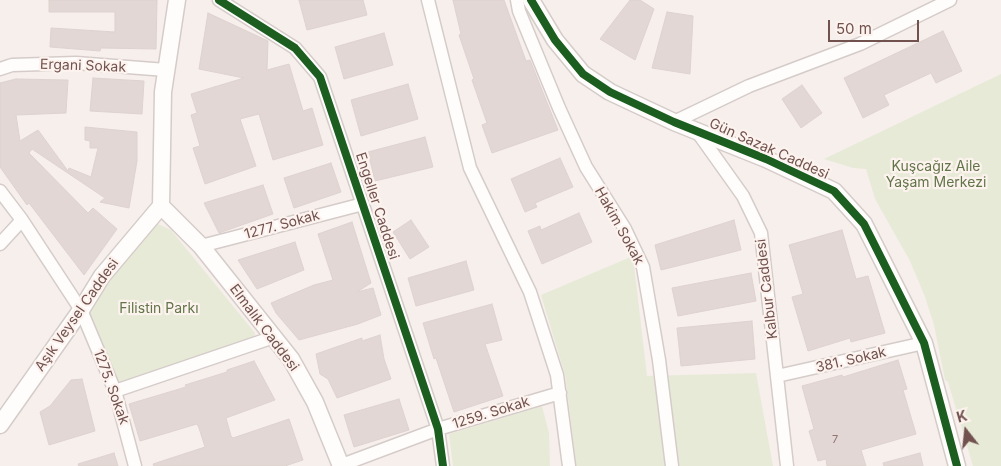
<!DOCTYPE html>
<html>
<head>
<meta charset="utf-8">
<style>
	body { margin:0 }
	#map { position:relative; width:1001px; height:466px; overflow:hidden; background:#f6efec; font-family:Inter,sans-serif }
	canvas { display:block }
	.north { position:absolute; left:941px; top:406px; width:50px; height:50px; -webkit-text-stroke:4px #fdf3ee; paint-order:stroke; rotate:344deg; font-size:14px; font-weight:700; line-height:20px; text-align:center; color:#71524f }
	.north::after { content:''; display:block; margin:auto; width:18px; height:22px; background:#71524f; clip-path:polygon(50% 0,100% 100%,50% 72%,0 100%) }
	.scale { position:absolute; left:828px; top:20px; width:91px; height:22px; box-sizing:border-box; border:2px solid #71524f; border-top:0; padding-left:6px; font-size:15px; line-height:18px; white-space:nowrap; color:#71524f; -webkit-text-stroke:4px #fdf3ee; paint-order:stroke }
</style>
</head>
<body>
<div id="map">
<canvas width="1001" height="466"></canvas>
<div class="north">K</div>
<div class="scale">50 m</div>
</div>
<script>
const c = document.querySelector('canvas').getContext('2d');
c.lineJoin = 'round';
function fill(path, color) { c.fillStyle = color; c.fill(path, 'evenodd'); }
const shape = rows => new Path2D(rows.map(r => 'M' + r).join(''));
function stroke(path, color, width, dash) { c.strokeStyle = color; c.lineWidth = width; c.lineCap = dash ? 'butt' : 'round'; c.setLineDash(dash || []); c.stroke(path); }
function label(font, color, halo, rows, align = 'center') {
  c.font = font + ' Inter,sans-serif'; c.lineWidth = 4.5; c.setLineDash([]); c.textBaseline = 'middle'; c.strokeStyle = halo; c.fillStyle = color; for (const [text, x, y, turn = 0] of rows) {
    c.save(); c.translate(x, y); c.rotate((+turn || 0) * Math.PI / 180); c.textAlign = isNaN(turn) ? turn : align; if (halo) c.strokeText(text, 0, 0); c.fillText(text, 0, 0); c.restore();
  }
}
fill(shape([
	[1001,74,1001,466,973,466,948,382,945,380,934,325,925,297,910,261,875,199,866,169,853,168,824,159],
	[158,224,171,230,255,333,254,339,124,383,116,383,87,312,101,289,140,239],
	[633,256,647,376,756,373,773,466,576,466,565,375,541,295],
	[542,406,549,433,550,466,453,466,449,434]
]), '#e8ead8');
const building = shape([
	[49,0,157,0,156,49,101,48,100,51,50,47,51,28,115,32,115,12,49,12,49,0],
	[299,0,363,0,367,15,307,30,299,0],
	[453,0,504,0,526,61,530,60,558,130,492,153,482,125,487,123,472,80,474,79,459,35,461,34,453,0],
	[630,0,640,0,654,9,635,60,600,39,630,0],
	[667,12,693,16,690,74,652,68,667,12],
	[208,13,268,41,267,70,289,64,303,111,312,108,323,145,273,160,259,114,240,119,256,166,205,184,193,148,200,146,191,115,197,113,191,94,244,78,199,69,208,13],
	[943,31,962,71,936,83,931,73,884,95,889,105,863,118,844,78,943,31],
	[384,33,393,65,344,79,335,47,384,33],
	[93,78,144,81,142,114,90,111,93,78],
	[16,79,68,80,66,113,16,115,20,141,38,130,68,171,69,168,91,177,98,148,90,148,90,141,85,140,85,127,137,132,137,161,129,208,100,202,105,198,32,149,29,153,88,213,93,208,117,229,84,275,29,203,27,205,0,167,0,83,16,79],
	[408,84,418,119,361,136,351,100,408,84],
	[802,85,822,113,801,128,782,99,802,85],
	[425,137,433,167,375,181,368,152,425,137],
	[560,158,573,187,535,203,537,207,525,212,511,179,560,158],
	[331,163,341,192,294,208,284,178,331,163],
	[263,185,273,214,219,233,204,203,263,185],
	[579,213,592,242,542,264,528,231,540,226,541,230,579,213],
	[411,220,429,247,410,259,393,232,411,220],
	[734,220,741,250,661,270,655,245,734,220],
	[352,222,371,283,357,292,373,288,381,315,358,324,299,340,276,313,271,303,314,285,333,280,318,234,352,222],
	[842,230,856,279,868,276,885,333,851,342,850,338,808,351,792,297,803,294,789,245,842,230],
	[295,242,304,270,257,289,238,260,295,242],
	[466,261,474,290,416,306,408,278,466,261],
	[751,273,756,301,678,316,672,288,751,273],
	[492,304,502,340,485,344,503,396,454,412,436,358,434,359,423,323,492,304],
	[752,321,755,359,681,366,677,328,752,321],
	[380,335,384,359,391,379,337,398,328,379,320,374,316,354,362,338,362,341,380,335],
	[898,360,907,389,903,390,916,434,861,450,866,466,827,466,826,459,818,461,809,431,814,429,802,386,842,375,843,377,898,360],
	[254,361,275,400,226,418,231,436,233,438,289,419,303,460,285,466,154,466,153,464,205,447,199,428,197,424,140,441,129,404,186,387,185,385,227,372,227,370,254,361],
	[82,379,95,431,49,445,40,412,50,406,71,380,82,379],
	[399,399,409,430,354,447,344,415,399,399],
	[114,453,118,466,79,466,78,464,114,453],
	[920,453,923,466,884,466,883,463,920,453]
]);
fill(building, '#e2d7d4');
stroke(building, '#ded2cf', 1);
const minor = shape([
	[219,0,295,48,320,77,438,429,443,466],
	[428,0,470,168,530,292,557,375,569,466],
	[517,0,519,11,559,108,586,167,625,229,643,267,659,360,672,466],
	[0,69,12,65,76,63,166,70],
	[674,122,749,86,860,44,950,0],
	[696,130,743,196,761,233,787,466],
	[0,191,22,220,81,310,115,391,135,466],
	[0,244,22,220],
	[201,246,363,204],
	[777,376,924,343],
	[115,391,274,337],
	[339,466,438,429,560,393]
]);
const tertiary = shape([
	[531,0,555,40,583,74,610,92,674,122,766,159,834,191,864,224,924,343,957,466],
	[161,206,201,246,291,359,315,402,341,466],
	[0,425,81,310,102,276,161,206,163,92,177,0]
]);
stroke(minor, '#d5ccc9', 15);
stroke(tertiary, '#d5ccc9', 19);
stroke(minor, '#fefdfc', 12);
stroke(tertiary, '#fefdfc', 16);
stroke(shape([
	[219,0,295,48,320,77,438,429,443,466],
	[531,0,555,40,583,74,610,92,674,122,766,159,834,191,864,224,924,343,957,466]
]), '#1b5e20', 8);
label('11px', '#8f7572', null, [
	["7",835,440]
]);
label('14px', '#71524f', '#fdf3ee', [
	["Ergani Sokak",83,66,2],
	["Gün Sazak Caddesi",769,149,24],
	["Engeller Caddesi",377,206,72],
	["1277. Sokak",282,225,-15],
	["Hakim Sokak",619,226,61],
	["Kalbur Caddesi",767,289,-97],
	["Aşık Veysel Caddesi",77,315,-55],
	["Elmalık Caddesi",264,328,53],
	["381. Sokak",851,360,-13],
	["1275. Sokak",111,387,70],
	["1259. Sokak",491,413,-17]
]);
label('14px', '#627549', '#fdf3ee', [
	["Kuşcağız Aile",936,167],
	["Yaşam Merkezi",936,183],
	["Filistin Parkı",159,309]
]);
</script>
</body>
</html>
